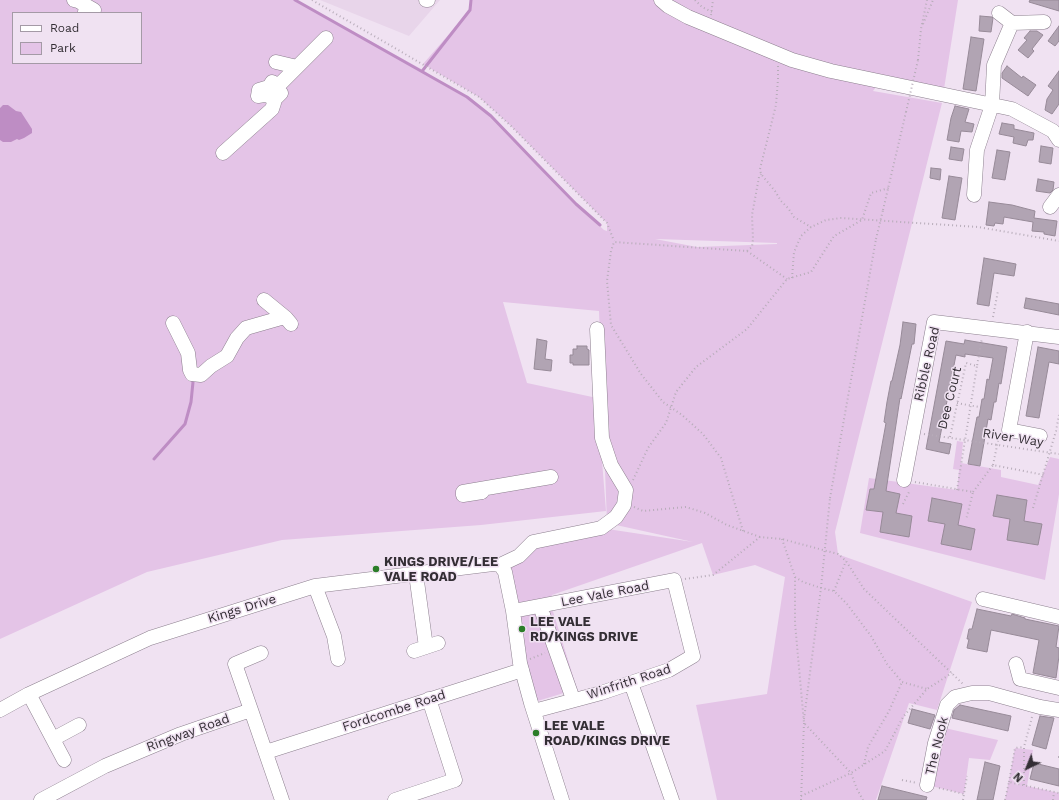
<!DOCTYPE html>
<html>
<head>
<meta charset="utf-8">
<style>
	body { margin:0 }
	#map { position:relative; width:1059px; height:800px; overflow:hidden; background:#f0e2f2; font-family:"Work Sans",sans-serif }
	canvas { display:block }
	.legend { position:absolute; left:12px; top:12px; width:130px; height:52px; box-sizing:border-box; background:#f0e2f2; border:1px solid #a49aa6; margin:0; padding:5px 7px; list-style:none; font-size:12px; color:#332e34 }
	.legend li { display:flex; align-items:center; gap:8px; height:20px }
	.legend b { width:20px; border:1px solid #a49aa6 }
	.north { position:absolute; left:1007px; top:748px; width:40px; height:40px; -webkit-text-stroke:3px #f0e2f2; paint-order:stroke; rotate:223deg; font-size:11px; font-weight:700; line-height:16px; text-align:center; color:#332e34 }
	.north::after { content:''; display:block; margin:auto; width:14px; height:18px; background:#332e34; clip-path:polygon(50% 0,100% 100%,50% 72%,0 100%) }
</style>
</head>
<body>
<div id="map">
<canvas width="1059" height="800"></canvas>
<ul class="legend">
<li><b style="height:5px;background:#fff"></b>Road</li>
<li><b style="height:11px;background:#e4c4e7"></b>Park</li>
</ul>
<div class="north">N</div>
</div>
<script>
const c = document.querySelector('canvas').getContext('2d');
c.lineJoin = 'round';
function fill(path, color) { c.fillStyle = color; c.fill(path, 'evenodd'); }
const shape = rows => new Path2D(rows.map(r => 'M' + r).join(''));
function stroke(path, color, width, dash) { c.strokeStyle = color; c.lineWidth = width; c.lineCap = dash ? 'butt' : 'round'; c.setLineDash(dash || []); c.stroke(path); }
function label(font, color, halo, rows, align = 'center') {
  c.font = font + ' "Work Sans",sans-serif'; c.lineWidth = 3; c.setLineDash([]); c.textBaseline = 'middle'; c.strokeStyle = halo; c.fillStyle = color; for (const [text, x, y, turn = 0] of rows) {
    c.save(); c.translate(x, y); c.rotate((+turn || 0) * Math.PI / 180); c.textAlign = isNaN(turn) ? turn : align; if (halo) c.strokeText(text, 0, 0); c.fillText(text, 0, 0); c.restore();
  }
}
fill(shape([
	[320,0,440,0,409,36]
]), '#e8d5ea');
fill(shape([
	[0,0,296,0,423,70,447,87,467,97,491,116,576,204,604,230,607,231,607,223,511,126,479,97,423,64,470,10,471,0,958,0,944,89,885,75,873,91,942,103,835,532,838,554,840,555,972,602,937,710,909,703,876,800,717,800,696,705,767,694,785,577,755,565,713,575,702,543,552,595,551,605,577,689,531,703,505,572,535,544,601,528,693,542,607,523,599,311,503,302,527,383,597,398,606,511,481,525,282,540,147,572,0,639],
	[13,13,141,13,141,63,13,63],
	[655,239,777,243,777,244,697,247],
	[957,441,963,442,961,463,1001,470,1001,477,1038,485,1050,457,1059,459,1059,494,1045,580,860,533,869,478,957,490,959,470,953,469],
	[940,727,998,740,990,760,969,758,964,794,927,785],
	[1015,748,1033,750,1027,786,1059,793,1059,800,1005,800]
]), '#e4c4e7');
fill(shape([
	[3,105,8,105,16,111,21,112,32,129,32,133,24,138,19,140,17,139,11,142,3,142,0,140,0,108]
]), '#be8dc4');
stroke(shape([
	[295,0,467,97,491,116,537,164,576,204,600,225],
	[423,70,470,10,471,0],
	[154,459,185,424,191,402,193,382]
]), '#be8dc4', 3);
const building = shape([
	[1030,0,1059,0,1059,11,1029,2,1030,0],
	[980,16,992,17,993,18,991,32,979,31,980,16],
	[1059,26,1059,41,1055,46,1048,41,1059,26],
	[1030,31,1037,31,1043,35,1032,49,1034,51,1028,58,1018,50,1027,40,1024,38,1030,31],
	[971,37,984,39,976,91,963,89,971,37],
	[1007,66,1022,78,1023,76,1036,85,1028,96,1002,78,1002,73,1007,66],
	[1059,71,1059,104,1052,114,1045,110,1047,99,1053,90,1048,86,1059,71],
	[955,106,969,109,965,122,974,124,972,132,961,131,959,142,947,140,951,118,955,106],
	[1002,123,1014,125,1014,129,1034,133,1033,140,1028,140,1026,146,1013,143,1014,137,999,134,1002,123],
	[1041,146,1053,148,1051,164,1039,162,1041,146],
	[951,147,964,149,962,161,949,159,951,147],
	[997,150,1010,152,1005,180,992,178,997,150],
	[931,168,941,169,940,180,930,178,931,168],
	[949,176,962,178,955,220,942,218,949,176],
	[1038,179,1054,182,1053,190,1050,193,1036,191,1038,179],
	[989,202,1012,205,1035,211,1034,218,1057,221,1055,236,1044,234,1044,232,1032,231,1033,222,1004,217,1003,224,995,223,994,226,986,225,989,202],
	[984,258,1016,264,1014,276,994,273,989,306,977,304,984,258],
	[1026,298,1059,304,1059,315,1024,308,1026,298],
	[903,322,916,324,914,344,912,344,901,399,900,398,886,491,900,494,896,513,912,516,909,537,880,532,883,512,866,510,870,489,874,489,886,423,884,422,887,402,891,381,892,381,900,345,903,322],
	[537,339,547,341,545,359,552,360,551,371,534,369,537,339],
	[965,340,1007,347,1001,384,999,383,996,402,994,402,991,420,988,419,980,466,968,464,977,417,979,417,982,399,984,399,987,379,989,380,993,358,965,354,965,357,956,355,939,442,951,444,949,454,926,449,946,341,964,344,965,340],
	[577,346,587,346,587,349,589,350,589,365,573,365,573,363,570,363,570,355,573,355,573,349,577,349,577,346],
	[1038,347,1059,351,1059,364,1049,362,1039,418,1026,416,1038,347],
	[997,495,1027,500,1024,521,1042,524,1038,545,1007,540,1010,519,993,516,997,495],
	[932,498,962,504,958,525,975,529,971,550,941,544,945,524,928,521,932,498],
	[977,609,1011,616,1012,614,1025,618,1025,619,1059,626,1056,647,1059,648,1059,656,1056,678,1033,673,1039,640,991,630,987,652,967,648,969,639,967,639,969,629,972,629,977,609],
	[960,705,1011,716,1008,731,952,718,954,710,960,705],
	[912,709,935,715,930,729,908,723,912,709],
	[1040,716,1054,718,1046,749,1032,745,1040,716],
	[985,762,1000,766,993,800,977,800,985,762],
	[1034,763,1059,769,1059,786,1030,779,1034,763],
	[882,786,927,797,926,800,878,800,882,786]
]);
fill(building, '#b1a4b3');
stroke(building, '#978a98', 1);
const minor = shape([
	[74,0,78,1,94,10,93,11,86,8,85,12,88,13],
	[426,0,428,0],
	[661,0,668,6,688,17,792,60,831,71,1012,109,1053,131,1059,140],
	[999,13,1012,23,1044,22],
	[276,62,297,67],
	[277,87,326,38],
	[223,153,272,109,274,103,271,96,264,95,258,96,259,90,269,87,272,82,276,84,277,92,281,93,274,100],
	[974,195,977,150,992,105,994,65,1012,23],
	[1050,207,1059,195],
	[264,300,286,318],
	[173,323,188,353,190,370,192,374,201,375,211,366,227,356,237,338,246,328,281,318,286,318,291,324],
	[1027,332,1009,430,1040,436],
	[904,480,934,322,1059,337],
	[481,489,482,492,463,495,463,492,551,477],
	[500,565,505,572,513,611,520,663,531,703,562,800],
	[416,574,426,647,438,643],
	[315,586,334,636,338,659],
	[983,599,1059,617],
	[540,606,573,699],
	[513,611,674,580,693,656,669,670,601,693,534,711],
	[414,651,426,647],
	[1016,664,1020,679,1059,688],
	[631,683,672,800],
	[29,694,64,760],
	[0,710,29,694,150,638,315,586,493,564,500,565,519,556,533,542,601,528,616,517,624,505,626,490,611,465,602,438,597,329],
	[251,710,235,664,261,653],
	[53,739,79,725],
	[266,752,522,670],
	[927,785,935,743,947,705,955,697,972,693,989,693,1040,707,1059,710],
	[41,800,105,766,181,734,251,710,282,800],
	[395,800,455,780,429,699]
]);
stroke(minor, '#8d808f', 15);
stroke(shape([
	[312,0,479,97,511,126,607,223,614,241],
	[695,0,702,7,712,12],
	[711,15,713,0],
	[923,24,933,0],
	[918,60,921,29,927,0],
	[778,66,778,79,776,105,760,169,761,174,775,191,781,201,788,208,794,217,811,227],
	[883,210,906,112],
	[747,251,752,247,753,239,752,215,759,177,761,174],
	[792,278,794,252,801,236,811,227,826,220,841,218,978,227,1059,241],
	[993,317,998,291],
	[957,403,979,407],
	[924,434,1059,454],
	[950,437,966,363,977,366,982,338],
	[993,465,998,441,1001,438],
	[633,480,648,448,666,423,676,392,696,367,747,329,787,279,811,272,834,236,862,220,871,193,889,188],
	[915,482,973,492,966,520],
	[957,490,977,366],
	[973,492,993,465,1044,475],
	[830,498,876,239],
	[903,504,910,490],
	[634,507,643,511,686,507,705,513,727,525,760,537],
	[1033,508,1056,431,1059,415],
	[743,531,721,458,703,434,682,415,663,402,641,374,611,325,607,281,611,251,614,242,747,251,787,279],
	[782,539,795,577,795,623,804,723,851,773,857,789,863,800],
	[795,577,803,582,821,588,834,591,847,604,871,636,887,664,902,682,927,689],
	[685,579,713,575,760,537,782,539,838,554,846,561,864,589,963,684],
	[834,591,846,561],
	[530,659,545,653],
	[804,719,821,588],
	[1058,757,1059,757],
	[864,764,868,747,889,711,902,682],
	[902,780,917,783],
	[1009,782,1015,748,1024,747],
	[1024,785,1024,747,1032,717],
	[939,788,964,794],
	[801,796,851,773,885,751,903,717,927,689,952,673],
	[801,800,804,723],
	[963,800,967,776],
	[1005,800,1009,782,1059,793],
	[1053,800,1054,792]
]), '#b7acb9', 2, [1, 3]);
stroke(minor, '#fff', 14);
stroke(shape([
	[906,112,918,60],
	[876,239,883,210],
	[821,588,830,498]
]), '#b7acb9', 2, [1, 3]);
for (const [x, y, r, color] of [
	[376,569,4,"#2b7d28"],
	[522,629,4,"#2b7d28"],
	[536,733,4,"#2b7d28"]
]) { const dot = new Path2D(); dot.arc(x, y, r, 0, 2 * Math.PI); c.fillStyle = color; c.fill(dot); stroke(dot, '#f0e2f2', 1.5); }
label('13px', '#332e34', '#f0e2f2', [
	["Ribble Road",927,364,-77],
	["Dee Court",950,398,-76],
	["River Way",1013,438,9],
	["Lee Vale Road",605,594,-11],
	["Kings Drive",242,609,-17],
	["Winfrith Road",629,682,-18],
	["Fordcombe Road",394,711,-18],
	["Ringway Road",188,733,-20],
	["The Nook",937,746,-76]
]);
label('bold 13px', '#332e34', '#f0e2f2', [
	["KINGS DRIVE/LEE",384,562],
	["VALE ROAD",384,577],
	["LEE VALE",530,622],
	["RD/KINGS DRIVE",530,637],
	["LEE VALE",544,726],
	["ROAD/KINGS DRIVE",544,741]
], 'left');
</script>
</body>
</html>
